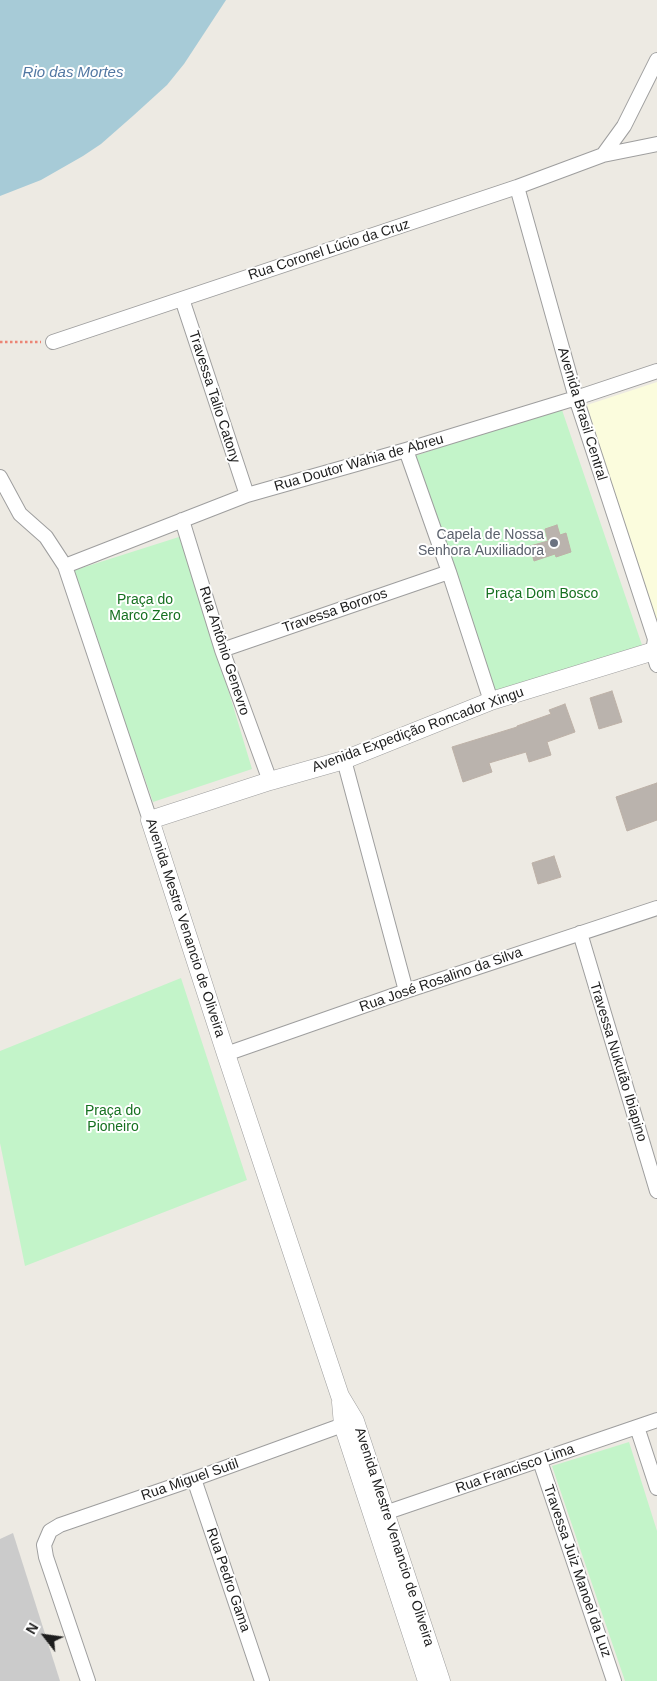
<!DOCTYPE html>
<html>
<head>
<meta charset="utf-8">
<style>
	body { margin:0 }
	#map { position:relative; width:657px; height:1681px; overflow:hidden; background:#edeae3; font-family:Arial,sans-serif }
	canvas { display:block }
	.north { position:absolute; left:20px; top:1611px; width:50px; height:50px; -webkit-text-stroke:4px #fff; paint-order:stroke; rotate:300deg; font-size:14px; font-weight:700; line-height:20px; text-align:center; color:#1d1d1d }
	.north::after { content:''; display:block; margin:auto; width:18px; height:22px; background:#1d1d1d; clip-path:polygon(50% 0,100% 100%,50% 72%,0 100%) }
</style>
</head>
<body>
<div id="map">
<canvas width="657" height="1681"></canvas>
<div class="north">N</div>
</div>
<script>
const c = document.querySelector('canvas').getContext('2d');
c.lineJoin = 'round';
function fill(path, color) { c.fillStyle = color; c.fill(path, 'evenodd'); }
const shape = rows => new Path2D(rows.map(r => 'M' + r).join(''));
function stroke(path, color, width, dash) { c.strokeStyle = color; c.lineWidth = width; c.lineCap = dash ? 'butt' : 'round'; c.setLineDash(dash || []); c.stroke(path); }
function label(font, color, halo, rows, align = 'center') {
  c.font = font + ' Arial,sans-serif'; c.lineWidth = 4; c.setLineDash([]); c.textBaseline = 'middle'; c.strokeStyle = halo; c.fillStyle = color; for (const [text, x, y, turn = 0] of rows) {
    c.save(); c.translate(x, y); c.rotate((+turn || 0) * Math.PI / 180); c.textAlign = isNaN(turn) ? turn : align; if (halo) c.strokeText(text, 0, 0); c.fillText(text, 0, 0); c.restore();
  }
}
fill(shape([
	[657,382,657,635,654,635,587,405]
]), '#fbfcdd');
fill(shape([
	[13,1533,60,1681,0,1681,0,1539]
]), '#cbcbcb');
fill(shape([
	[561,407,642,645,493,694,415,456],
	[182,536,252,769,153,802,72,571],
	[181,978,247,1180,25,1266,0,1143,0,1051],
	[629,1442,657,1531,657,1681,625,1681,552,1466]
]), '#c3f4c9');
fill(shape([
	[0,0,226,0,184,64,167,85,134,115,101,144,83,156,41,180,0,196]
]), '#a7cbd7');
const building = shape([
	[557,525,560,535,566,533,571,552,556,557,555,554,534,561,530,546,548,541,545,529,557,525],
	[612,691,622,722,599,729,590,698,612,691],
	[565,704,575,732,547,742,551,755,529,762,526,752,489,763,492,772,463,782,452,747,517,727,517,726,551,714,549,710,565,704],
	[657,783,657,820,627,831,616,797,657,783],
	[554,856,561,877,538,884,532,863,554,856]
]);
fill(building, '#bab3ad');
stroke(building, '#bdb1a7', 1);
const minor = shape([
	[603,155,624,126,657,60],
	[517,187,576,398,655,639,653,652,657,665],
	[182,299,247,495],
	[53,342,517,187,603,155,657,144],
	[406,450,449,572,491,701],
	[0,477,20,514,46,537,65,566,150,820],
	[182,520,222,650,270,781],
	[65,566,247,495,406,450,576,398,657,371],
	[222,650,449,572],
	[344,760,406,991],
	[580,933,657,1191],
	[226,1054,406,991,657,908],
	[637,1427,657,1488],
	[540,1461,614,1681],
	[194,1479,262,1681],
	[376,1516,657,1420],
	[88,1681,46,1557,44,1545,50,1531,60,1525,194,1479,351,1422]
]);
const tertiary = shape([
	[341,1402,343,1425,427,1681],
	[441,1681,355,1421,340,1396,226,1054,150,820,270,781,344,760,491,701,657,650]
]);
stroke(minor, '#9e9e9e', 16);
stroke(tertiary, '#9e9e9e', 19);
stroke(shape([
	[0,342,41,342]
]), '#ec8575', 2.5, [2.5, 2.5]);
stroke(minor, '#fff', 14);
stroke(tertiary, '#fff', 18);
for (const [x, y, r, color] of [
	[554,543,5,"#6b7280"]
]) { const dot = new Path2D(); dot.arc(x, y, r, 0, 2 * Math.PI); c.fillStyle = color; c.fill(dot); stroke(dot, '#fff', 2); }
label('14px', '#1d1d1d', '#fff', [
	["Rua Coronel Lúcio da Cruz",329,250,-18],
	["Travessa Talio Catony",214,397,72],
	["Avenida Brasil Central",582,414,73],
	["Rua Doutor Wahia de Abreu",359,463,-16],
	["Travessa Bororos",335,611,-19],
	["Rua Antônio Genevro",224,651,72],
	["Avenida Expedição Roncador Xingu",418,730,-20],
	["Avenida Mestre Venancio de Oliveira",185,928,72],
	["Rua José Rosalino da Silva",441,980,-19],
	["Travessa Nukutão Ibiapino",618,1062,73],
	["Rua Francisco Lima",515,1469,-19],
	["Rua Miguel Sutil",190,1480,-19],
	["Avenida Mestre Venancio de Oliveira",394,1537,72],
	["Travessa Juiz Manoel da Luz",577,1571,71],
	["Rua Pedro Gama",228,1580,71]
]);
label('14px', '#5b616d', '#fff', [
	["Capela de Nossa",544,535],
	["Senhora Auxiliadora",544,551]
], 'right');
label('14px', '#15701f', '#fff', [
	["Praça Dom Bosco",542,594],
	["Praça do",145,600],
	["Marco Zero",145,616],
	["Praça do",113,1111],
	["Pioneiro",113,1127]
]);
label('italic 15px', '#5278a3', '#fff', [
	["Rio das Mortes",73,73]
]);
</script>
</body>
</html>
